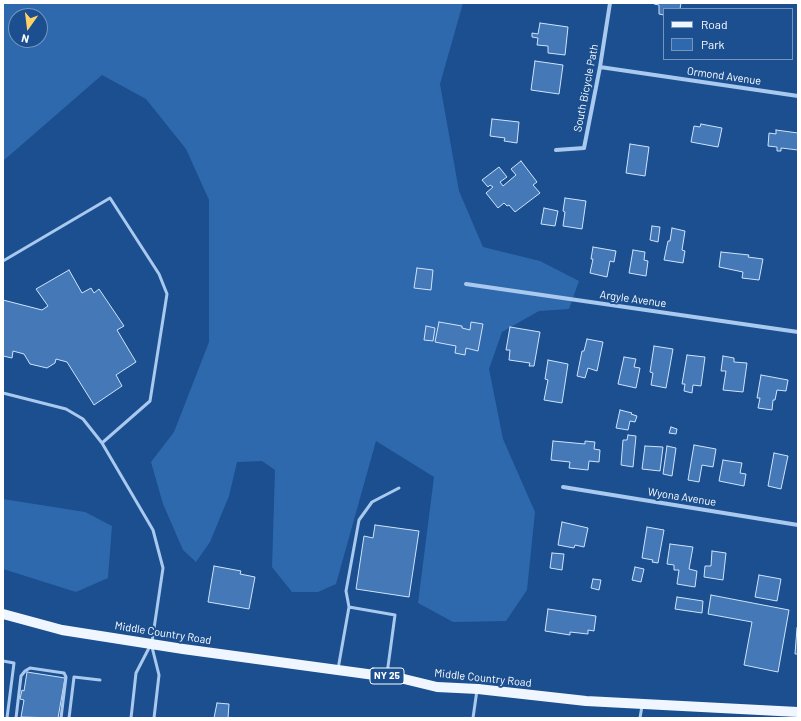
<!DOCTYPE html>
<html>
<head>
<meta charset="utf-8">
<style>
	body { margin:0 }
	#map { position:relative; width:801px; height:721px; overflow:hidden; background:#1b4f8f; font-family:Barlow,sans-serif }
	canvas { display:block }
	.frame { position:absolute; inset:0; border:4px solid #fff; pointer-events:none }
	.legend { position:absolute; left:663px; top:8px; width:130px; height:52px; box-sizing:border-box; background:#1b4f8f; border:1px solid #7695bc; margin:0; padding:5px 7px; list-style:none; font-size:12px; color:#fff }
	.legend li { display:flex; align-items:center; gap:8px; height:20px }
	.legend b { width:20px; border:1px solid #7695bc }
	.north { position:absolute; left:8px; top:8px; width:40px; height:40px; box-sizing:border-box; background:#1b4f8f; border:1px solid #7695bc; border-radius:50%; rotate:194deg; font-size:11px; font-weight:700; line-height:16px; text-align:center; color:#fff }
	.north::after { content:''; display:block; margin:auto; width:14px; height:18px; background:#ffd166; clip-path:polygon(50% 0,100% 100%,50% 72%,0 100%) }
</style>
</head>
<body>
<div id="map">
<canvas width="801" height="721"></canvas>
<div class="frame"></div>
<ul class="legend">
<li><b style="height:5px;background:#f0f6ff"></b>Road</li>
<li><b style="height:11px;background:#2e69ad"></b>Park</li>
</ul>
<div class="north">N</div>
</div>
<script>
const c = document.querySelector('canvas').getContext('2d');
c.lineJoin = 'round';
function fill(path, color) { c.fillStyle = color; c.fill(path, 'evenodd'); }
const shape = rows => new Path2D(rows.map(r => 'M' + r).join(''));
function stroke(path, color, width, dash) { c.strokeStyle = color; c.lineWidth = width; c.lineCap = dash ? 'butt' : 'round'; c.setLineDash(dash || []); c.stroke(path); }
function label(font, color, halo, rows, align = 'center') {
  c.font = font + ' Barlow,sans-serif'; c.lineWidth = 4; c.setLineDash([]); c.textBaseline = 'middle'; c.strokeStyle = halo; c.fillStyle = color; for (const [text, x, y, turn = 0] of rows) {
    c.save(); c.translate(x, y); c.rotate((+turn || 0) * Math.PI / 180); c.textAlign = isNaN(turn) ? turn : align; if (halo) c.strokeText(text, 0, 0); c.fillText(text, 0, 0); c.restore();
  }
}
fill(shape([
	[3,3,463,3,440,84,459,191,483,247,540,261,579,281,569,309,539,311,502,332,489,369,503,439,535,512,527,590,506,621,453,622,418,603,434,477,376,441,336,584,318,592,292,592,272,567,275,470,262,461,237,462,229,496,210,542,196,562,183,550,163,504,151,462,174,432,209,342,209,200,186,149,146,99,102,75,3,161],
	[16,16,40,16,40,40,16,40],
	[3,499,85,512,112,526,108,578,76,592,3,569]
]), '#2e69ad');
const building = shape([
	[654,3,681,3,680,9,664,9,664,15,659,14,659,5,654,4,654,3],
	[540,23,568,27,565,55,548,53,548,46,537,45,538,38,532,37,532,33,538,34,540,23],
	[535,61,563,65,559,94,531,90,535,61],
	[492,119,519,122,517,143,504,141,505,138,490,136,492,119],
	[701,124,722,128,718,147,691,142,694,126,700,127,701,124],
	[776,130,798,133,798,150,781,148,781,151,777,151,777,147,768,146,769,133,776,134,776,130],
	[630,144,649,147,645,176,626,173,630,144],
	[521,161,537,182,533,185,540,193,515,212,509,205,507,206,504,203,498,208,486,193,493,187,490,185,488,187,482,180,499,167,507,177,500,182,503,186,516,175,511,169,521,161],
	[565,198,586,201,582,229,563,226,565,212,563,211,565,198],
	[544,208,558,211,555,226,541,224,544,208],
	[652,226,660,227,658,242,650,240,652,226],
	[672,228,685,231,682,250,685,251,683,263,664,260,668,241,670,241,672,228],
	[593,247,616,251,614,262,610,261,607,277,590,273,593,259,591,259,593,247],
	[633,250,645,252,644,260,648,261,646,276,629,273,633,250],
	[721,252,749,255,748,257,763,259,759,280,742,278,743,272,719,267,721,252],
	[417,268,433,270,431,290,414,288,417,268],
	[69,270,82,293,91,288,94,293,99,289,124,326,117,330,136,362,116,375,122,386,94,405,67,362,56,359,55,363,47,368,30,364,24,354,13,351,12,358,3,356,3,300,42,310,48,306,36,289,69,270],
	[439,322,462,326,462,328,470,330,471,322,483,324,478,351,466,348,465,355,455,353,456,346,435,342,439,322],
	[426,326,435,328,433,341,424,340,426,326],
	[510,327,540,332,534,366,529,366,530,363,509,360,510,350,506,350,510,327],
	[587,339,603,342,597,371,588,368,585,378,577,376,582,351,584,351,587,339],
	[654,346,673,349,666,388,651,385,653,373,650,372,654,346],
	[687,355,705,357,701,386,693,385,692,393,684,391,685,384,682,384,687,355],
	[723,356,734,358,734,362,747,363,743,392,723,390,726,371,721,371,723,356],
	[624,357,636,359,634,367,640,368,636,388,618,384,624,357],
	[548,360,568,364,562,403,544,400,548,380,545,379,548,360],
	[761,375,788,380,786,391,777,390,775,400,773,400,772,410,758,408,760,398,757,398,761,375],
	[620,410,632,413,631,414,637,416,635,422,630,421,628,430,616,428,620,410],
	[671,427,677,429,676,434,669,433,671,427],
	[628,435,636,436,633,467,621,465,623,440,627,440,628,435],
	[553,441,585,444,585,441,595,442,594,449,600,450,599,462,589,461,588,470,569,468,570,462,551,460,553,441],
	[694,445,716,449,713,467,702,465,699,482,688,480,694,445],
	[645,446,663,447,660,471,642,469,645,446],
	[667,446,676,448,672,476,663,474,667,446],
	[774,453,788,456,781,489,768,486,774,453],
	[723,460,742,463,740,473,746,474,744,486,719,481,723,460],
	[562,522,588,528,584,547,575,545,574,548,558,545,562,522],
	[375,525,419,531,409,597,356,589,364,536,373,538,375,525],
	[647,527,664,530,658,563,652,562,653,560,642,558,647,527],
	[670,544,693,547,689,569,697,571,695,587,677,584,679,570,674,570,674,565,667,564,670,544],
	[712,551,726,553,723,580,704,577,705,566,711,566,712,551],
	[552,553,564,554,562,570,550,568,552,553],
	[214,566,241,571,240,574,255,577,249,609,208,602,214,566],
	[635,567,644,569,641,582,632,580,635,567],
	[759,575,781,579,777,601,755,597,759,575],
	[593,579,601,580,599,590,591,588,593,579],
	[711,595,789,610,778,672,744,665,752,622,708,614,711,595],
	[677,597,703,601,702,613,675,609,677,597],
	[548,609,596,616,594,631,588,630,588,634,570,632,570,635,545,631,548,609],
	[797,628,798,628,798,654,795,654,797,628],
	[27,672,65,678,58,718,21,717,24,700,20,699,22,690,24,691,27,672],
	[217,703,229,704,228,718,214,718,217,703]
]);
fill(building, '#4478b7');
stroke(building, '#cfe3fa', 1);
stroke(shape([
	[3,261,110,198,159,274,167,294,150,401,102,443],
	[3,393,66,409,83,419,102,443,153,530,163,568,152,642],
	[349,607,346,591,359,520,372,502,399,488],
	[152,647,159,675,154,718],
	[3,661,14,663,7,718],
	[338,669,349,607,395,615,387,674],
	[16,718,21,676,25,671,30,668,64,673,66,677,61,718],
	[69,718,74,677,100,680],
	[131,718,136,673,150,646],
	[473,718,477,690],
	[640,718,642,706]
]), '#a9c9ee', 3);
stroke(shape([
	[600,67,798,96],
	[556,150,584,148,600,67,610,3],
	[466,284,798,332],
	[563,487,798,525]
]), '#a9c9ee', 4);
stroke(shape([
	[3,614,62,630,183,649,404,679,437,687,478,689,586,701,798,712]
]), '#f0f6ff', 10);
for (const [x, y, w] of [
	[387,676,34]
]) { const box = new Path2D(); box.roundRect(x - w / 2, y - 8, w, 16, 3); c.fillStyle = '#1b4f8f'; c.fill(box); stroke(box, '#fff', 1); }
label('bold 10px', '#fff', null, [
	["NY 25",387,676]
]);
label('11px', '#fff', '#1b4f8f', [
	["Ormond Avenue",724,76,8],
	["South Bicycle Path",586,88,-79],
	["Argyle Avenue",633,299,8],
	["Wyona Avenue",682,497,9],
	["Middle Country Road",163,633,9],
	["Middle Country Road",483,678,6]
]);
</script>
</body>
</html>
